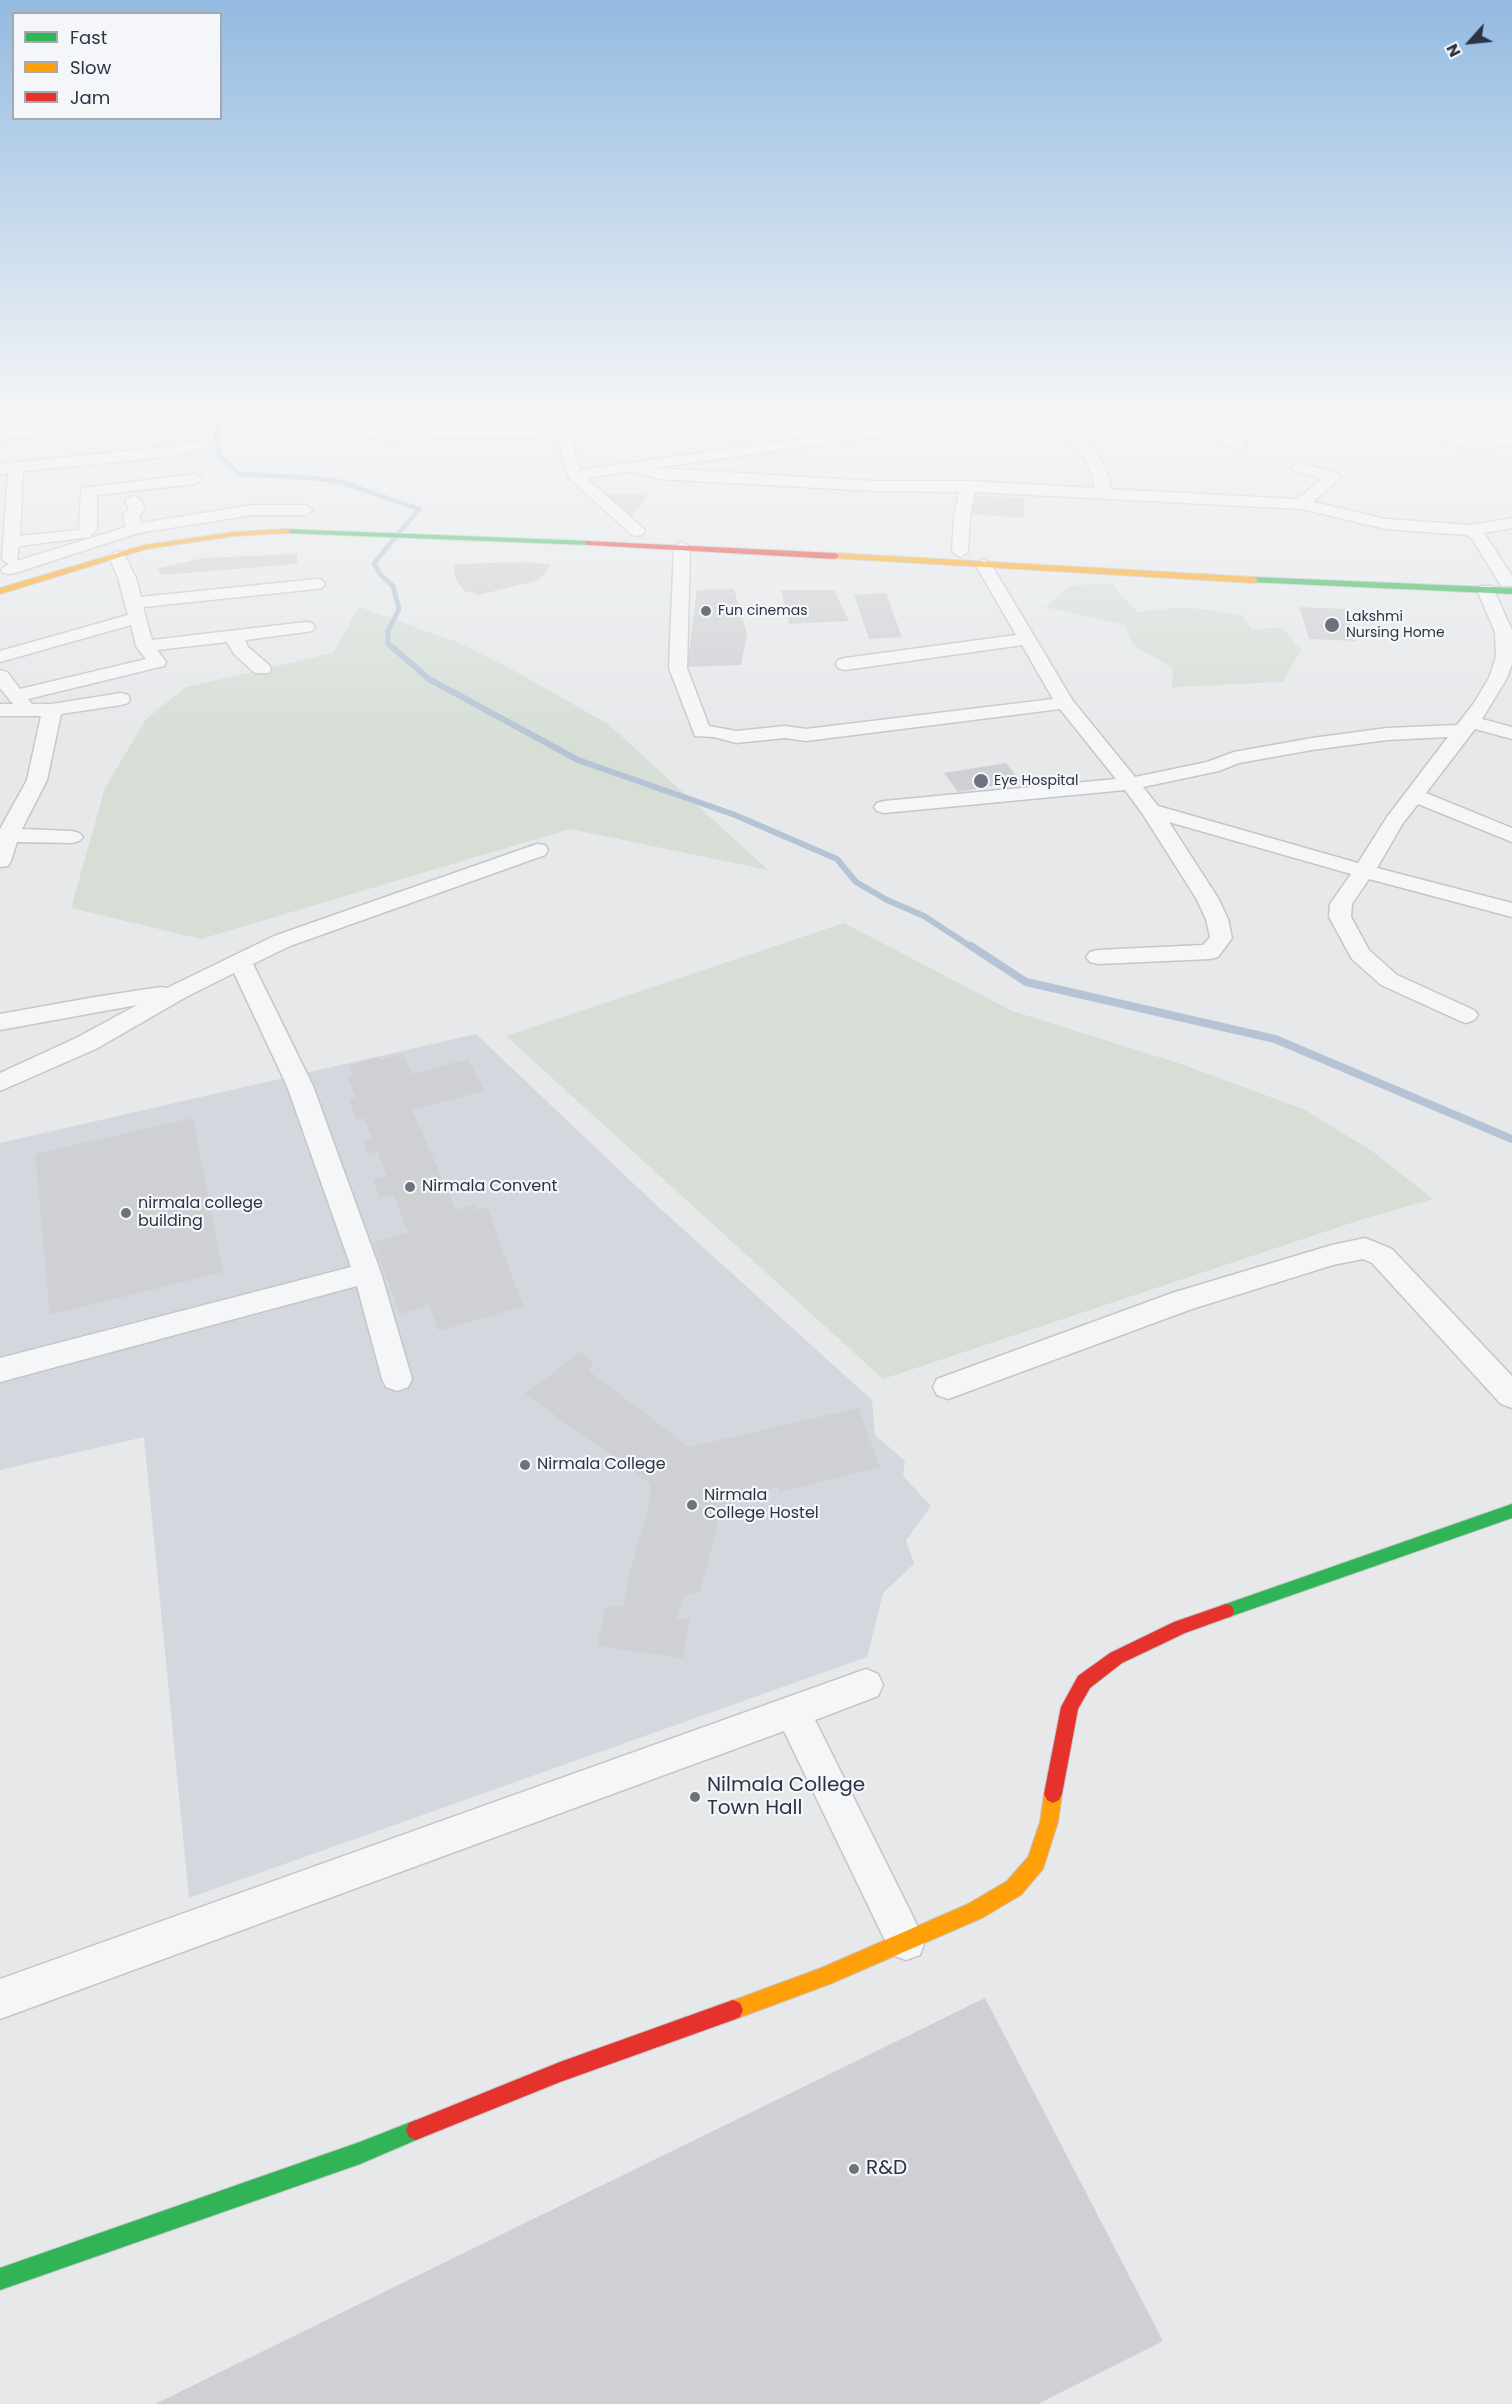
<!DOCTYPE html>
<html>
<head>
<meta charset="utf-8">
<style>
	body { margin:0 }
	#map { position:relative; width:1512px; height:2404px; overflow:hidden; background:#e6e8ea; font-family:Poppins,sans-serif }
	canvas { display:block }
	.legend { position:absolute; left:12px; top:12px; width:210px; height:108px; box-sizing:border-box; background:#f4f6f9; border:2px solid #a4a8b1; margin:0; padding:8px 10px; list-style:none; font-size:18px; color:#2b3445 }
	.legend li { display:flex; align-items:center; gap:12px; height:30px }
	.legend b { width:30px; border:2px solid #a4a8b1 }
	.north { position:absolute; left:1440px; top:12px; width:60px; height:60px; -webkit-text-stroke:4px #f4f6f9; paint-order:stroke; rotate:243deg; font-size:16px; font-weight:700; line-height:24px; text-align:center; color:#2b3445 }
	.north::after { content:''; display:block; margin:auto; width:21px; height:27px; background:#2b3445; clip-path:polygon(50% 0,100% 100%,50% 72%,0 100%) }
</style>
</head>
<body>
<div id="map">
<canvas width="1512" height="2404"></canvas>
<ul class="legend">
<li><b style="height:8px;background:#30b455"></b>Fast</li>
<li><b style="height:8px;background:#ff9f0a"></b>Slow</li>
<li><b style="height:8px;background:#e5322d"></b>Jam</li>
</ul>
<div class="north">N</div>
</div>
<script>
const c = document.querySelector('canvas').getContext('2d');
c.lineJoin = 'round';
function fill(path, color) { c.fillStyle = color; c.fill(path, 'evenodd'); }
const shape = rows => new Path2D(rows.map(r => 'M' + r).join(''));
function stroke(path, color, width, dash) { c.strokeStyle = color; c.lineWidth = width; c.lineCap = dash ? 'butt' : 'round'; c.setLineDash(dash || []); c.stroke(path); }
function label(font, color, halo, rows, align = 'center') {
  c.font = font + ' Poppins,sans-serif'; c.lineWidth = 4.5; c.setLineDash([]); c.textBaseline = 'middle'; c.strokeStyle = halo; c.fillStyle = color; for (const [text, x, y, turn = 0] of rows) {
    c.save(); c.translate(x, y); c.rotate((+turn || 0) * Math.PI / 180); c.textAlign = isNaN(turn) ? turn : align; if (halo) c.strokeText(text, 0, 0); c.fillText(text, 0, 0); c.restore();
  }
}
fill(shape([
	[476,1034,653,1202,872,1400,875,1435,905,1461,903,1476,931,1506,906,1540,914,1564,883,1593,867,1657,189,1898,144,1437,0,1470,0,1143]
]), '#d4d7dd');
fill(shape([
	[1112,584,1137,612,1174,608,1205,609,1242,615,1251,629,1283,628,1301,650,1283,682,1172,687,1173,668,1133,645,1125,625,1045,607,1071,585],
	[359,607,460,643,522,675,608,724,768,870,570,829,201,939,71,908,105,788,146,719,186,687,333,653],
	[844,923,1012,1011,1181,1064,1303,1109,1372,1151,1433,1199,1363,1219,883,1379,506,1036]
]), '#d6ded6');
stroke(shape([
	[217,411,220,419,216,435,219,455,239,474,315,478,341,482,419,509,374,563,380,574,393,586,399,609,388,631,388,644,394,649]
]), '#b4c4d5', 5);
stroke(shape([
	[392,647,429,679,578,760,735,815,837,859,856,882,887,900,924,916,973,948]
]), '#b4c4d5', 6);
stroke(shape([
	[971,946,1026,982,1275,1039,1512,1139]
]), '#b4c4d5', 8);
fill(shape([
	[648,493,631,518,601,494],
	[967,495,1025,498,1024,518,965,514],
	[297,554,297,564,162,575,156,569,203,558],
	[530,562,551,565,539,580,479,595,464,591,456,580,453,564],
	[734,589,747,635,741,665,687,667,697,590],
	[781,590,834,590,849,621,789,624],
	[886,593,902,637,869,639,854,595],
	[1299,607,1345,609,1356,641,1309,639],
	[1006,763,1020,781,958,792,944,773],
	[403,1054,412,1074,468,1059,484,1091,412,1110,456,1210,474,1205,476,1210,487,1207,523,1306,439,1331,429,1305,400,1314,373,1242,408,1232,393,1194,380,1198,373,1180,387,1176,377,1151,368,1154,363,1141,373,1139,364,1118,357,1120,348,1099,356,1097,347,1076,354,1075,350,1065,379,1057,381,1060],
	[193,1118,223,1272,50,1315,35,1154],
	[581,1352,593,1362,589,1371,689,1447,858,1408,880,1467,779,1492,778,1487,736,1498,734,1508,721,1510,700,1593,684,1594,677,1619,690,1619,683,1658,597,1646,606,1606,624,1607,628,1578,650,1502,650,1483,525,1394],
	[985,1998,1163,2341,1038,2404,155,2404]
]), '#ced0d3');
const street = shape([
	[59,411,52,415,0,420,0,412,59,411],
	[296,411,315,411,347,425,387,432,562,427,697,411,742,411,735,415,570,434,580,470,957,417,1011,411,1061,411,1059,414,1100,457,1110,480,1109,489,1297,499,1322,479,1294,470,1291,467,1299,462,1338,474,1341,477,1313,502,1386,519,1471,525,1512,518,1512,528,1484,533,1512,576,1512,586,1501,586,1473,540,1467,535,1386,529,1301,509,975,492,970,517,968,552,960,557,952,552,954,517,959,492,874,491,658,479,634,471,586,478,643,528,645,531,643,534,637,536,631,534,569,478,556,436,387,440,338,432,296,411],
	[1045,416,1085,459,1094,480,1094,488,970,481,874,481,655,468,957,425,1045,416],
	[1170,411,1188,411,1203,420,1258,411,1292,411,1285,415,1216,427,1245,443,1247,446,1240,450,1193,428,1170,411],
	[1394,411,1412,411,1467,440,1512,437,1512,445,1478,449,1460,447,1444,441,1394,411],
	[197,418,204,422,202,425,81,432,0,440,0,432,81,424,197,418],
	[205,440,210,441,212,444,210,447,165,457,23,471,20,536,79,530,81,491,83,488,194,474,202,479,194,484,97,495,97,528,90,537,19,546,17,561,126,527,123,516,129,508,125,501,133,496,139,498,145,508,139,516,141,523,253,505,305,505,313,510,305,515,253,515,138,533,15,573,9,574,3,573,1,569,9,564,2,559,8,473,0,474,0,464,165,447,205,440],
	[682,542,690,547,687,668,709,726,736,731,785,726,806,729,1053,699,1022,645,845,670,838,668,836,664,838,660,845,658,1016,635,975,564,983,559,991,564,1073,701,1135,777,1207,762,1234,752,1312,738,1387,728,1457,725,1474,703,1489,678,1496,657,1495,632,1477,590,1480,586,1492,586,1512,630,1512,664,1507,678,1482,719,1512,727,1512,739,1475,729,1426,793,1512,828,1512,842,1418,804,1403,823,1377,868,1512,903,1512,917,1369,879,1352,904,1351,917,1369,950,1397,975,1474,1010,1478,1015,1474,1020,1466,1023,1458,1020,1381,985,1352,959,1329,917,1330,904,1351,874,1169,822,1218,898,1228,919,1232,938,1218,957,1210,959,1098,964,1090,962,1086,957,1090,952,1098,950,1203,945,1210,937,1206,919,1196,898,1142,813,1125,790,884,813,877,811,874,807,877,803,884,801,1116,779,1060,709,806,741,785,738,736,743,714,737,695,736,669,668,674,547,682,542],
	[1448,737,1387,817,1358,863,1158,806,1143,787,1219,771,1239,763,1312,750,1387,740,1448,737],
	[117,551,125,556,136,578,141,597,316,579,322,580,325,584,322,588,316,589,143,607,152,640,306,622,312,623,315,627,312,631,306,632,245,640,248,647,269,665,271,669,269,673,255,673,234,654,227,642,157,650,166,662,164,666,28,699,32,704,52,704,121,693,128,695,130,699,128,703,121,705,61,714,47,780,22,829,72,831,79,833,83,837,79,841,72,843,17,842,11,861,8,866,0,867,0,829,27,780,41,716,0,716,0,704,13,704,0,688,0,670,7,672,20,689,146,659,136,646,131,625,0,662,0,651,128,615,118,578,109,556,117,551],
	[537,844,545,845,548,850,545,855,290,946,253,964,313,1086,381,1273,412,1379,408,1387,397,1391,386,1387,382,1379,357,1286,0,1382,0,1358,351,1267,287,1086,234,973,186,997,96,1049,0,1091,0,1073,78,1037,137,1005,0,1030,0,1014,95,997,161,987,167,988,274,936,537,844],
	[1365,1238,1392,1249,1512,1376,1512,1408,1501,1404,1372,1263,1363,1259,1333,1265,1192,1309,948,1399,937,1395,933,1387,937,1379,1172,1293,1332,1245,1365,1238],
	[866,1669,878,1674,883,1685,878,1696,815,1720,925,1941,920,1955,906,1960,892,1955,784,1731,0,2019,0,1979,866,1669]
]);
const fast = shape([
	[283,529,589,541,593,543,589,545,286,533,283,533,283,529],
	[1254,577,1512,588,1512,594,1251,582,1251,578,1254,577],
	[1512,1504,1512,1518,1226,1618,1220,1616,1218,1611,1220,1606,1226,1604,1512,1504],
	[416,2120,423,2123,426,2130,423,2137,360,2164,0,2290,0,2268,360,2142,416,2120]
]);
const slow = shape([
	[286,529,289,529,289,533,234,536,146,549,0,594,0,588,145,545,234,532,286,529],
	[835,553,1254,577,1258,580,1254,583,832,558,831,556,835,553],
	[1053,1785,1059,1788,1062,1794,1058,1822,1043,1869,1021,1895,982,1918,830,1984,733,2020,726,2017,723,2010,726,2003,821,1968,968,1904,1007,1881,1028,1857,1040,1822,1044,1794,1047,1788,1053,1785]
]);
const jam = shape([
	[586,541,835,553,839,556,835,559,589,545,585,543,586,541],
	[1226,1604,1232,1606,1234,1611,1232,1616,1185,1633,1122,1663,1090,1688,1078,1709,1062,1794,1059,1800,1053,1803,1047,1800,1044,1794,1061,1707,1078,1676,1110,1653,1174,1622,1226,1604],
	[733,2000,740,2003,743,2010,740,2017,733,2020,560,2082,416,2140,409,2137,406,2130,409,2123,560,2062,733,2000]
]);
stroke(street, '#c4c6c8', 3);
stroke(fast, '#c4c6c8', 2);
stroke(slow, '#c4c6c8', 2);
stroke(jam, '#c4c6c8', 2);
fill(street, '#f5f6f7');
fill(fast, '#30b455');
fill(slow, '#ff9f0a');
fill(jam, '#e5322d');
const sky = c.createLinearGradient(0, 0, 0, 748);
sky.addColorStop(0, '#93bae0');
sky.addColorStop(0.55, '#f4f5f6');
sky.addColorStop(1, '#f4f5f600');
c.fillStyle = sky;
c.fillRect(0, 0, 1512, 748);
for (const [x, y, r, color] of [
	[706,611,6,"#6c737f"],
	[1332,625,8,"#6c737f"],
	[981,781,8,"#6c737f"],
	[410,1187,6,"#6c737f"],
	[126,1213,6,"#6c737f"],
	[525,1465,6,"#6c737f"],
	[692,1505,6,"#6c737f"],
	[695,1797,6,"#6c737f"],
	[854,2169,6,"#6c737f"]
]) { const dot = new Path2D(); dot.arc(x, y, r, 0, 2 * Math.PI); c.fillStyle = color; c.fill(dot); stroke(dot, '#f4f6f9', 2); }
label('14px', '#2b3445', '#f4f6f9', [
	["Fun cinemas",718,611],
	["Lakshmi",1346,617],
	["Nursing Home",1346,633],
	["Eye Hospital",994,781]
], 'left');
label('16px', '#2b3445', '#f4f6f9', [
	["Nirmala Convent",422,1187],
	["nirmala college",138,1204],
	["building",138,1222],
	["Nirmala College",537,1465],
	["Nirmala",704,1496],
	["College Hostel",704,1514]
], 'left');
label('20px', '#2b3445', '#f4f6f9', [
	["Nilmala College",707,1786],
	["Town Hall",707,1809],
	["R&D",866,2169]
], 'left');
</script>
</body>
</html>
